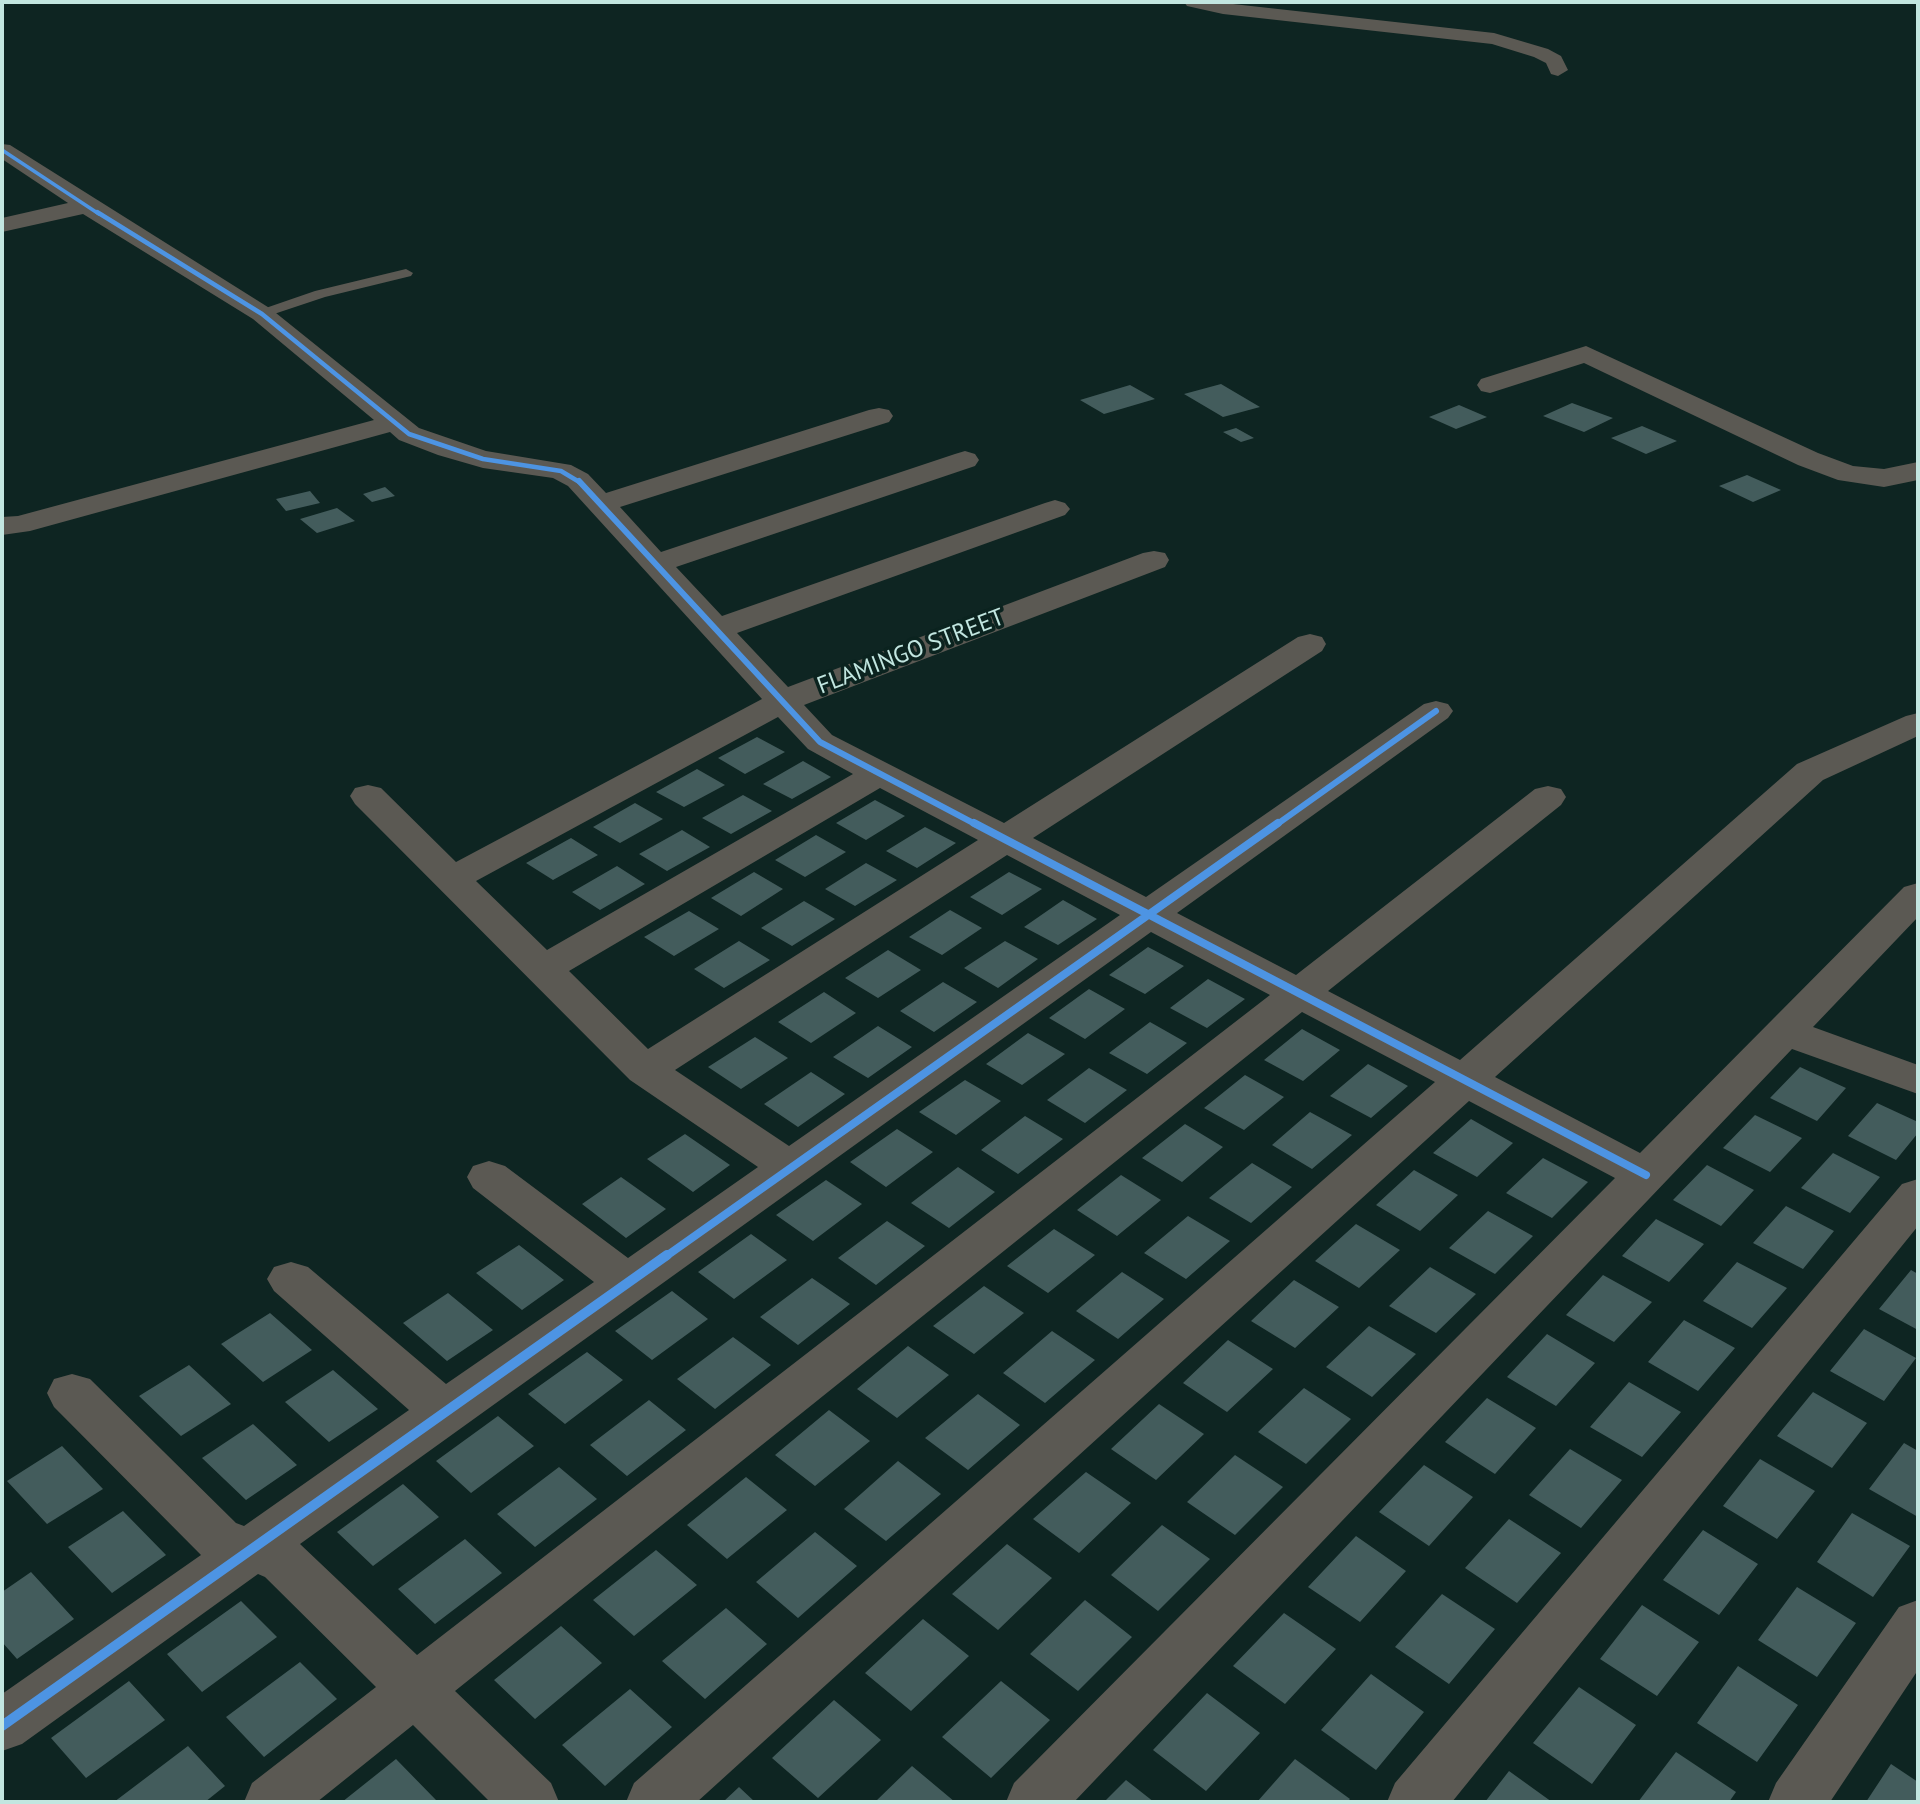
<!DOCTYPE html>
<html>
<head>
<meta charset="utf-8">
<style>
	body { margin:0 }
	#map { position:relative; width:1920px; height:1804px; overflow:hidden; background:#0e2522; font-family:"PT Sans",sans-serif }
	canvas { display:block }
	.frame { position:absolute; inset:0; border:4px solid #c2e6e0; pointer-events:none }
</style>
</head>
<body>
<div id="map">
<canvas width="1920" height="1804"></canvas>
<div class="frame"></div>
</div>
<script>
const c = document.querySelector('canvas').getContext('2d');
c.lineJoin = 'round';
function fill(path, color) { c.fillStyle = color; c.fill(path, 'evenodd'); }
const shape = rows => new Path2D(rows.map(r => 'M' + r).join(''));
function stroke(path, color, width, dash) { c.strokeStyle = color; c.lineWidth = width; c.lineCap = dash ? 'butt' : 'round'; c.setLineDash(dash || []); c.stroke(path); }
function label(font, color, halo, rows, align = 'center') {
  c.font = font + ' "PT Sans",sans-serif'; c.lineWidth = 7; c.setLineDash([]); c.textBaseline = 'middle'; c.strokeStyle = halo; c.fillStyle = color; for (const [text, x, y, turn = 0] of rows) {
    c.save(); c.translate(x, y); c.rotate((+turn || 0) * Math.PI / 180); c.textAlign = isNaN(turn) ? turn : align; if (halo) c.strokeText(text, 0, 0); c.fillText(text, 0, 0); c.restore();
  }
}
fill(shape([
	[1221,384,1260,407,1223,417,1184,394],
	[1130,385,1155,399,1104,414,1080,400],
	[1572,403,1613,418,1584,432,1543,416],
	[1459,405,1487,417,1456,429,1429,417],
	[1642,426,1677,441,1646,454,1611,438],
	[1236,428,1254,438,1241,442,1223,432],
	[1747,475,1781,490,1753,502,1719,486],
	[385,487,395,496,372,502,363,494],
	[310,491,320,503,286,511,276,499],
	[337,508,355,521,317,533,300,519],
	[757,737,785,752,745,774,718,758],
	[803,761,831,777,792,799,763,784],
	[697,769,725,785,684,807,656,792],
	[743,795,772,811,731,834,702,818],
	[875,800,905,816,866,840,836,823],
	[635,803,663,819,620,843,593,827],
	[925,827,956,843,917,868,886,851],
	[682,830,710,847,667,871,639,854],
	[816,835,846,852,805,877,775,860],
	[571,838,598,855,553,880,526,863],
	[866,863,897,880,855,906,825,889],
	[617,866,645,884,600,910,572,892],
	[754,872,783,889,741,916,711,898],
	[1009,872,1042,889,1002,915,970,897],
	[1063,900,1097,919,1058,945,1024,927],
	[804,901,835,919,792,946,761,928],
	[950,910,982,928,942,955,909,937],
	[689,911,719,929,674,956,644,937],
	[739,941,770,960,724,988,694,969],
	[1005,941,1038,959,998,988,964,968],
	[1148,947,1184,966,1145,994,1109,975],
	[888,950,921,970,878,998,845,978],
	[1208,979,1245,999,1207,1028,1170,1008],
	[943,982,977,1002,934,1032,900,1011],
	[1089,989,1125,1009,1085,1039,1049,1018],
	[824,992,856,1013,811,1043,778,1022],
	[1150,1022,1187,1043,1147,1074,1109,1053],
	[878,1026,912,1047,868,1078,833,1057],
	[1302,1029,1340,1050,1303,1081,1264,1060],
	[1028,1033,1065,1054,1022,1085,986,1064],
	[755,1037,788,1058,741,1089,708,1067],
	[1368,1064,1408,1086,1371,1118,1330,1096],
	[1800,1067,1846,1088,1817,1121,1770,1098],
	[1089,1068,1127,1090,1085,1123,1047,1100],
	[811,1072,845,1094,798,1127,764,1104],
	[1245,1075,1284,1097,1244,1130,1204,1108],
	[965,1080,1001,1101,956,1135,919,1112],
	[1877,1103,1918,1122,1918,1133,1896,1160,1848,1136],
	[1310,1112,1352,1135,1312,1169,1272,1145],
	[1755,1115,1802,1138,1770,1172,1723,1148],
	[1025,1116,1063,1139,1018,1174,981,1150],
	[1471,1119,1513,1143,1477,1177,1433,1153],
	[1185,1124,1223,1147,1182,1182,1142,1158],
	[897,1129,933,1152,886,1187,850,1162],
	[685,1134,730,1165,693,1192,647,1159],
	[1833,1153,1880,1177,1850,1213,1801,1188],
	[1543,1158,1588,1182,1552,1218,1506,1193],
	[1252,1163,1292,1187,1251,1223,1209,1198],
	[1707,1165,1754,1190,1721,1226,1673,1200],
	[958,1167,995,1192,949,1228,911,1203],
	[1414,1170,1458,1195,1420,1231,1376,1205],
	[1121,1175,1161,1200,1117,1236,1077,1210],
	[621,1177,666,1209,626,1238,582,1204],
	[826,1180,862,1204,813,1241,776,1215],
	[1786,1206,1834,1231,1803,1269,1753,1243],
	[1488,1211,1533,1236,1495,1274,1449,1248],
	[1188,1216,1230,1241,1186,1279,1144,1253],
	[1656,1219,1704,1244,1669,1282,1622,1256],
	[887,1221,925,1246,876,1285,838,1258],
	[1356,1224,1400,1250,1359,1288,1315,1261],
	[1054,1229,1095,1255,1048,1293,1007,1266],
	[751,1234,787,1260,734,1299,698,1272],
	[519,1245,564,1280,522,1310,476,1273],
	[1737,1262,1787,1288,1752,1328,1703,1301],
	[1430,1267,1476,1294,1436,1333,1389,1306],
	[1911,1270,1918,1274,1918,1330,1879,1309],
	[1122,1272,1164,1299,1118,1339,1076,1311],
	[1603,1275,1652,1302,1614,1342,1566,1315],
	[812,1278,850,1304,798,1345,760,1317],
	[1294,1280,1339,1307,1295,1348,1251,1321],
	[984,1286,1024,1313,974,1354,933,1326],
	[672,1291,708,1319,652,1360,615,1331],
	[448,1293,493,1330,447,1361,403,1323],
	[270,1313,312,1350,263,1382,221,1344],
	[1684,1320,1735,1348,1698,1391,1648,1362],
	[1369,1326,1416,1354,1372,1397,1326,1367],
	[1864,1329,1916,1358,1884,1401,1830,1371],
	[1052,1331,1095,1360,1045,1403,1003,1373],
	[1547,1334,1595,1363,1556,1406,1507,1377],
	[733,1337,771,1365,715,1409,677,1379],
	[1228,1340,1273,1369,1227,1412,1183,1383],
	[908,1346,949,1375,897,1418,857,1389],
	[587,1352,623,1380,565,1424,528,1394],
	[189,1365,231,1404,181,1436,139,1396],
	[333,1370,378,1409,329,1442,285,1402],
	[1629,1382,1681,1412,1642,1457,1590,1427],
	[1304,1388,1351,1419,1306,1464,1258,1432],
	[1813,1392,1867,1423,1832,1468,1777,1436],
	[978,1394,1020,1425,968,1470,925,1438],
	[1487,1398,1536,1428,1495,1474,1445,1442],
	[649,1400,686,1430,627,1476,590,1445],
	[1159,1404,1204,1434,1156,1480,1111,1449],
	[829,1410,870,1441,815,1486,775,1455],
	[498,1416,534,1446,471,1493,436,1461],
	[253,1424,297,1465,246,1500,202,1458],
	[1904,1443,1918,1451,1918,1517,1869,1489],
	[62,1446,103,1489,47,1524,7,1481],
	[1570,1449,1622,1480,1581,1528,1529,1495],
	[1235,1455,1283,1487,1235,1535,1187,1502],
	[1760,1459,1815,1491,1777,1539,1723,1506],
	[898,1461,941,1494,886,1541,844,1509],
	[1424,1465,1473,1497,1429,1546,1379,1512],
	[559,1467,597,1499,535,1547,497,1514],
	[1086,1472,1131,1503,1079,1553,1033,1519],
	[746,1477,787,1510,727,1559,687,1525],
	[403,1484,439,1517,373,1566,337,1532],
	[123,1511,166,1555,112,1593,68,1547],
	[1852,1513,1910,1546,1873,1597,1817,1562],
	[1509,1519,1561,1553,1517,1603,1465,1568],
	[1162,1525,1210,1559,1158,1611,1111,1575],
	[1703,1530,1758,1564,1719,1615,1663,1580],
	[815,1532,857,1566,798,1618,756,1582],
	[1356,1536,1406,1571,1360,1622,1308,1587],
	[465,1539,502,1573,435,1624,398,1589],
	[1007,1544,1052,1578,998,1630,952,1594],
	[656,1550,697,1585,634,1636,593,1600],
	[31,1572,74,1619,17,1659,2,1642,2,1592],
	[1797,1587,1856,1623,1817,1677,1758,1640],
	[1442,1594,1495,1629,1449,1684,1395,1647],
	[1085,1600,1132,1637,1078,1691,1030,1654],
	[241,1601,277,1637,202,1692,167,1654],
	[1642,1605,1699,1642,1657,1696,1600,1659],
	[726,1608,767,1644,705,1699,662,1661],
	[1284,1613,1336,1649,1285,1704,1233,1666],
	[923,1619,969,1656,911,1711,865,1673],
	[561,1626,602,1663,535,1719,494,1680],
	[300,1662,337,1699,264,1757,226,1717],
	[1738,1666,1798,1705,1757,1762,1697,1723],
	[1371,1674,1424,1712,1376,1770,1321,1730],
	[129,1681,165,1720,86,1778,51,1738],
	[1001,1681,1050,1720,991,1778,942,1737],
	[1579,1687,1636,1725,1592,1784,1533,1743],
	[630,1689,672,1727,605,1786,562,1745],
	[1207,1693,1260,1733,1206,1791,1153,1750],
	[834,1700,881,1740,818,1798,772,1758],
	[188,1746,225,1786,205,1802,114,1802],
	[1676,1752,1736,1792,1729,1802,1638,1802],
	[396,1759,436,1800,433,1802,342,1802],
	[1295,1759,1350,1799,1347,1802,1257,1802],
	[1891,1764,1918,1782,1918,1802,1866,1802],
	[912,1766,955,1802,875,1802],
	[1509,1771,1552,1802,1485,1802],
	[1126,1780,1154,1802,1104,1802],
	[739,1787,755,1802,723,1802]
]), '#435c5c');
fill(shape([
	[406,269,413,273,411,276,325,297,262,318,255,314,257,311,315,291,406,269]
]), '#5b5953');
fill(shape([
	[1184,2,1215,2,1494,33,1548,49,1561,56,1568,70,1558,76,1551,74,1546,63,1534,57,1492,44,1223,14,1187,6,1184,2],
	[2,144,10,145,271,309,419,428,486,451,571,465,588,474,606,493,869,410,879,408,889,410,893,416,889,422,620,507,661,552,955,454,965,451,975,454,979,460,975,466,676,567,722,616,1045,503,1055,500,1065,503,1070,509,1065,515,737,633,788,687,1143,553,1154,551,1165,553,1169,560,1165,567,804,705,832,735,1004,823,1298,637,1310,634,1322,637,1326,644,1322,651,1033,838,1146,897,1424,704,1436,701,1448,704,1453,711,1448,718,1177,913,1296,975,1535,789,1548,786,1561,789,1566,797,1561,805,1328,991,1460,1060,1797,764,1906,716,1918,713,1918,736,1823,780,1495,1077,1640,1153,1904,887,1918,883,1918,917,1813,1027,1918,1065,1918,1094,1792,1049,1074,1802,1006,1802,1014,1783,1615,1178,1469,1101,697,1802,626,1802,634,1783,1435,1082,1302,1012,455,1691,551,1783,559,1802,490,1802,413,1725,317,1802,244,1802,252,1783,376,1687,265,1577,258,1574,22,1744,2,1751,2,1694,201,1555,54,1407,47,1393,54,1379,72,1374,90,1379,236,1523,244,1526,409,1410,274,1291,267,1279,274,1267,291,1262,308,1267,446,1384,594,1282,473,1188,467,1177,473,1166,489,1161,505,1166,628,1258,758,1167,630,1080,355,804,350,796,355,788,368,785,381,788,456,862,762,699,568,486,553,478,483,468,438,455,399,440,390,432,30,531,2,535,2,517,18,516,374,420,253,319,83,214,2,232,2,218,68,203,2,159,2,144],
	[778,717,808,749,853,774,547,950,476,881,778,717],
	[880,788,978,840,648,1049,569,971,880,788],
	[1007,855,1120,915,789,1146,675,1070,1007,855],
	[1151,932,1270,995,417,1655,300,1544,1151,932],
	[1586,346,1818,453,1853,466,1884,469,1918,462,1918,480,1884,487,1838,480,1798,465,1584,363,1490,393,1481,391,1477,385,1481,379,1586,346],
	[1918,1179,1918,1226,1452,1802,1387,1802,1395,1783,1902,1184,1918,1179],
	[1918,1600,1918,1670,1830,1802,1768,1802,1776,1783,1899,1607,1918,1600]
]), '#5b5953');
stroke(shape([
	[2,150,99,214]
]), '#4d94e3', 3.5);
stroke(shape([
	[97,212,262,314,409,434,483,459,561,471,581,483]
]), '#4d94e3', 4.5);
stroke(shape([
	[579,481,820,742,977,825],
	[1276,825,1436,711]
]), '#4d94e3', 6);
stroke(shape([
	[974,823,1646,1175],
	[665,1257,1278,823]
]), '#4d94e3', 8);
stroke(shape([
	[2,1726,667,1255]
]), '#4d94e3', 10);
label('24px', '#c2e6e0', '#0b231f', [
	["FLAMINGO STREET",911,652,-21]
]);
</script>
</body>
</html>
